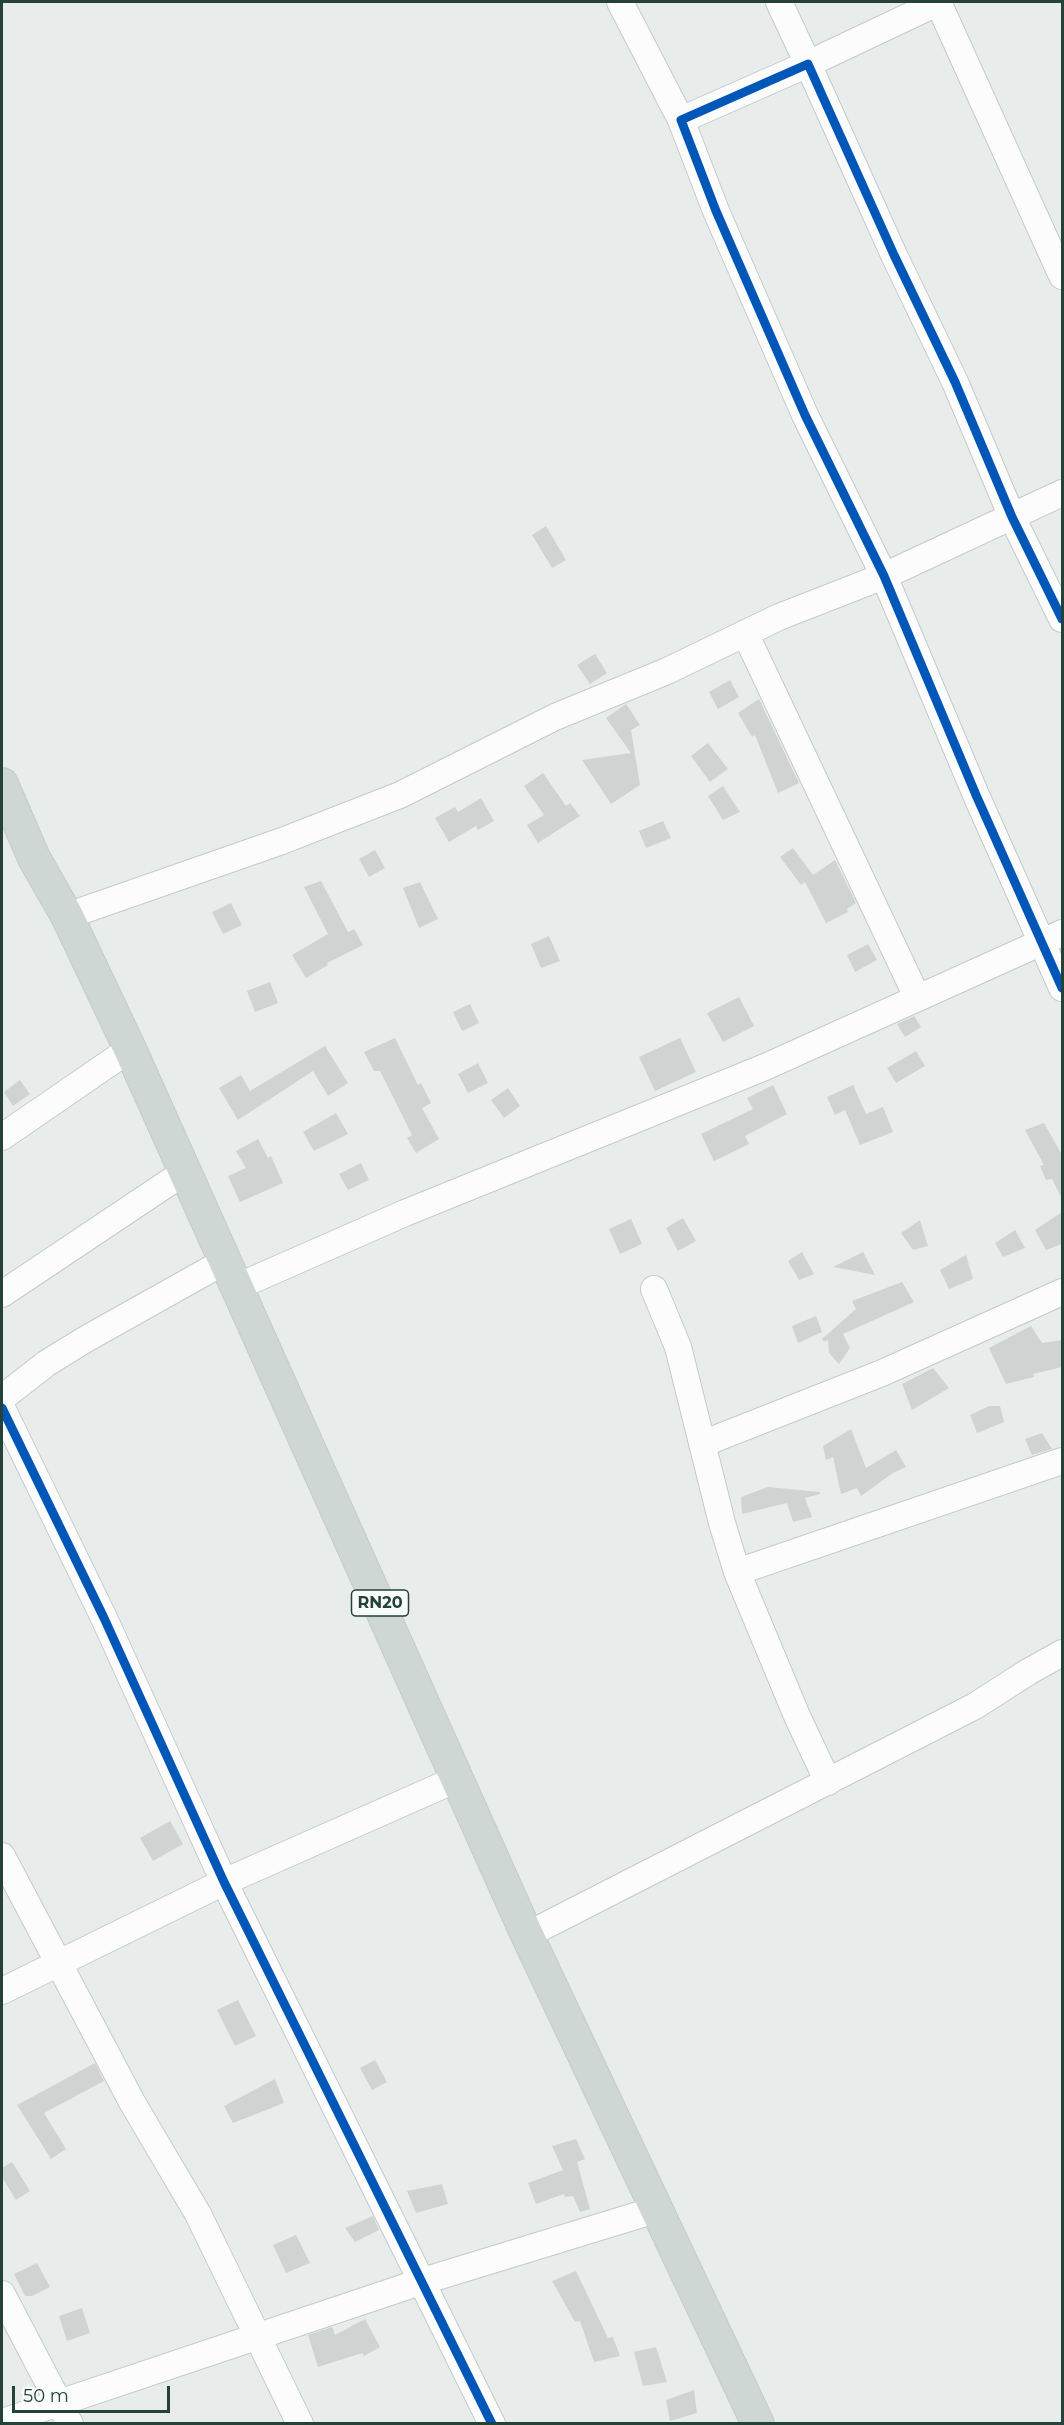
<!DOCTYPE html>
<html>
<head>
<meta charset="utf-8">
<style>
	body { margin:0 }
	#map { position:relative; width:1064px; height:2425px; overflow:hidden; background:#e8edeb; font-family:Montserrat,sans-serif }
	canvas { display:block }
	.frame { position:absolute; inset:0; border:3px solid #24423a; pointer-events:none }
	.scale { position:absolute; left:12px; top:2386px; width:158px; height:27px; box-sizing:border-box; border:3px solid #24423a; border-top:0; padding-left:8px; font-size:18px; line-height:21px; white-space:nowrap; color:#24423a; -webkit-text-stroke:4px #f7fbf9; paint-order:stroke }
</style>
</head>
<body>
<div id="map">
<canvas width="1064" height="2425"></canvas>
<div class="frame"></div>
<div class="scale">50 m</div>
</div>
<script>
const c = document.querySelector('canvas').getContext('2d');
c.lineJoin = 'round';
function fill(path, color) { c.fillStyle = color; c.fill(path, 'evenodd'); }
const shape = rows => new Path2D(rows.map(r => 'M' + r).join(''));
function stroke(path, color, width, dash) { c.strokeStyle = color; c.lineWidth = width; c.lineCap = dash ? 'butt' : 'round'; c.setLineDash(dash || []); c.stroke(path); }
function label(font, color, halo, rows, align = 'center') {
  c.font = font + ' Montserrat,sans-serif'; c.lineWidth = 6; c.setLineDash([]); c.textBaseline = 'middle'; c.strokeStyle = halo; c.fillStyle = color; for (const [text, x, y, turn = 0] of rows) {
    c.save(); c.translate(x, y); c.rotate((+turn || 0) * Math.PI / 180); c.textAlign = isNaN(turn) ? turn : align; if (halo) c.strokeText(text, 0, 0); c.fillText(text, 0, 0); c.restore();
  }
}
fill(shape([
	[546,526,566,560,552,568,532,535],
	[595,654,607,673,590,684,577,665],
	[730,680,739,697,718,709,709,692],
	[759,699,799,783,778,793,755,735,752,737,738,713],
	[626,704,640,725,631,730,640,785,611,804,582,760,631,753,606,718],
	[708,743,728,769,710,782,691,756],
	[543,773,566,806,570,803,580,816,538,843,527,825,544,815,524,786],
	[723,786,740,812,723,820,708,796],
	[481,798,494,821,478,830,476,826,449,842,435,818,455,807,458,812],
	[663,821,671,838,646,848,639,831],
	[793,848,813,875,835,860,856,903,847,909,848,912,826,923,805,882,801,885,780,857],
	[375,850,385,868,369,877,359,859],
	[321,881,348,932,354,929,363,945,327,963,328,965,306,978,292,955,328,934,304,887],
	[420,882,438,919,419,928,403,888],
	[231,903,242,925,223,934,212,912],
	[549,936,560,961,541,968,531,944],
	[868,944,877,960,855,972,847,955],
	[270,982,278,1003,255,1012,247,991],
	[739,997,754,1026,723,1042,707,1013],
	[470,1004,479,1023,462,1031,453,1012],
	[914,1016,921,1027,905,1037,897,1024],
	[395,1038,418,1085,421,1083,431,1103,422,1108,439,1139,416,1153,407,1138,412,1135,380,1071,374,1071,364,1052],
	[680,1038,696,1072,655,1091,639,1057],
	[325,1046,348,1083,328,1096,313,1071,238,1120,219,1088,241,1075,250,1091],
	[916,1051,925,1066,896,1083,887,1068],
	[478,1063,488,1083,468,1093,458,1074],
	[20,1080,30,1094,13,1106,4,1092],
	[773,1085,787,1114,745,1136,749,1144,714,1161,701,1134,753,1109,747,1098],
	[853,1085,866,1114,883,1107,893,1132,860,1145,845,1110,835,1115,827,1097],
	[508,1088,520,1106,504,1118,491,1100],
	[336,1113,348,1134,314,1151,303,1132],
	[1044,1123,1062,1155,1062,1199,1052,1179,1046,1180,1040,1166,1044,1165,1025,1130],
	[258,1139,268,1158,271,1156,283,1183,240,1202,228,1176,246,1168,236,1151],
	[361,1163,369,1180,348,1190,339,1174],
	[1062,1212,1062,1244,1046,1250,1035,1230],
	[683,1218,696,1241,678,1251,666,1228],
	[631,1219,642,1244,620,1254,609,1229],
	[920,1220,928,1246,913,1250,901,1233],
	[1015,1230,1025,1248,1003,1257,995,1243],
	[802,1252,814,1274,799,1280,788,1261],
	[863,1252,875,1275,833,1267],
	[966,1255,973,1279,949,1289,940,1270],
	[902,1282,914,1302,843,1334,850,1348,839,1364,829,1353,828,1340,824,1342,822,1339,856,1309,852,1301],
	[816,1316,822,1332,798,1343,792,1326],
	[1031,1326,1042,1343,1062,1340,1062,1367,1033,1374,1034,1377,1006,1384,989,1348],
	[933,1368,949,1388,912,1410,902,1384],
	[989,1406,1000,1406,1004,1422,977,1433,970,1415],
	[851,1429,866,1468,896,1450,906,1467,893,1473,861,1496,857,1488,841,1494,833,1457,826,1460,823,1446],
	[1042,1433,1052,1449,1032,1455,1025,1439],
	[768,1487,820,1492,820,1494,805,1498,812,1517,793,1522,787,1503,742,1514,741,1497],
	[170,1821,183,1844,153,1861,140,1838],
	[238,2000,256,2036,235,2046,217,2010],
	[375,2060,387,2082,372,2090,360,2068],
	[95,2063,104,2081,44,2113,66,2149,51,2159,17,2105],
	[275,2079,284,2103,233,2123,224,2106],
	[576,2139,585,2159,577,2162,590,2209,580,2212,573,2196,565,2197,564,2194,536,2204,528,2183,563,2170,552,2146],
	[12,2162,30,2191,16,2200,2,2177,2,2168],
	[442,2184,448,2204,416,2213,407,2191],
	[373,2216,379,2230,355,2242,345,2228],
	[296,2235,310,2263,286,2273,273,2245],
	[37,2263,50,2287,32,2296,25,2296,14,2274],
	[576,2271,608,2338,613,2337,620,2356,594,2362,580,2321,575,2322,552,2281],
	[82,2308,90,2333,67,2341,59,2316],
	[365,2319,380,2347,364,2356,362,2353,318,2367,308,2335,332,2327,335,2335],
	[656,2347,667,2382,643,2386,634,2352],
	[694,2390,697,2413,670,2421,666,2400]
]), '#cfd4d2');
const minor = shape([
	[620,2,681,120],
	[779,2,808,64,939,2],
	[938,2,1062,276],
	[1062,619,1012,517,955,382,894,255,808,64,681,120,716,211,805,415,884,576,976,795,1062,988],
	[745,633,917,997],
	[67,916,282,841,400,795,555,717,667,671,779,617,884,576,1062,493],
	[2,1137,130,1049],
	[239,1286,405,1213,765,1067,1062,933],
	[654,1289,678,1347,722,1523,737,1572,797,1716,828,1782],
	[2,1294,186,1171],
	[2,1398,47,1363,86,1339,227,1260],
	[2,1408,104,1618,224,1882,492,2424],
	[702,1444,882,1373,1062,1292],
	[737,1572,1062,1461],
	[2,1856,132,2102,198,2214,300,2424],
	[527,1935,975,1706,1028,1672,1062,1653],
	[2,1991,224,1882,457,1779],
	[2,2294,70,2424],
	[2,2422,420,2282,655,2210]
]);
const major = shape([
	[2,784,34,858,67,916,130,1049,527,1935,758,2424]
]);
stroke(minor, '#c5cac8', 28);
stroke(major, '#c3ccc9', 34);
stroke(minor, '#fcfcfc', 26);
stroke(major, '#cfd7d5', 32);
stroke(shape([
	[1062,619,1012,517,955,382,894,255,808,64,681,120,716,211,805,415,884,576,976,795,1062,988],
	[2,1408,104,1618,224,1882,492,2424]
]), '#0057b8', 9);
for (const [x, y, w] of [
	[380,1603,57]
]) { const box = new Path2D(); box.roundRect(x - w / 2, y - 13, w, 26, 4.5); c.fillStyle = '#f7fbf9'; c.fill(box); stroke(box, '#24423a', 1.5); }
label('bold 16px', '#24423a', null, [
	["RN20",380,1603]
]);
</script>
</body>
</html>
